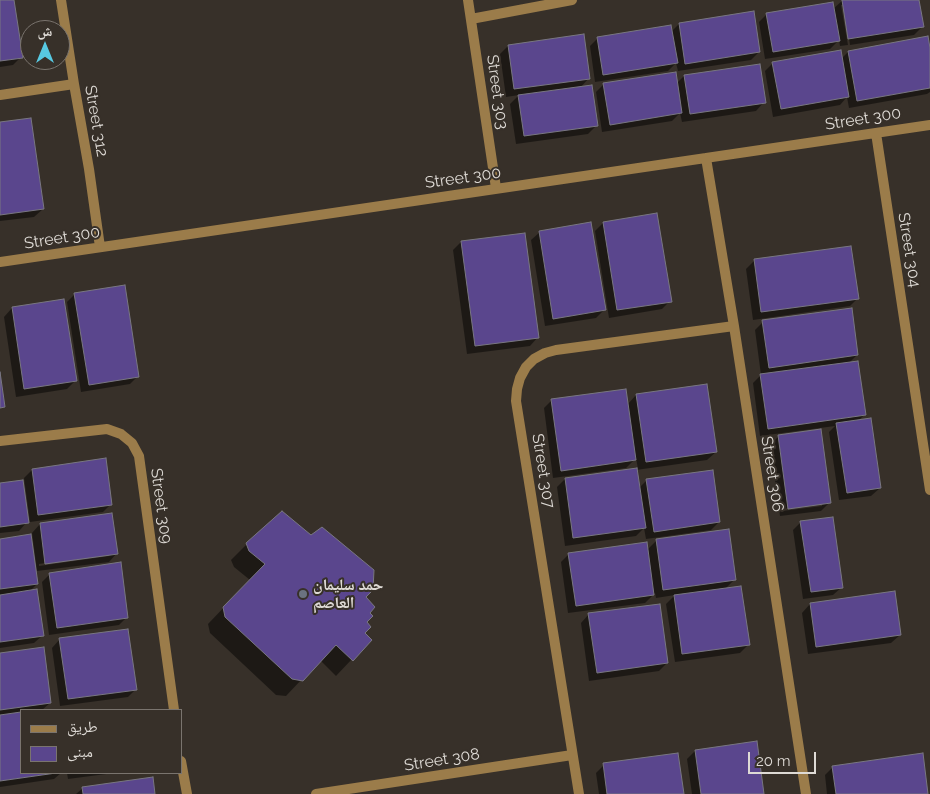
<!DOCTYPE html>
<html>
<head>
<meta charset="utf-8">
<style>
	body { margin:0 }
	#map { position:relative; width:930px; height:794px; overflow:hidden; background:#373029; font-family:Raleway,"Noto Naskh Arabic",sans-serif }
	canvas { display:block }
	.legend { position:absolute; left:20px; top:709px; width:162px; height:65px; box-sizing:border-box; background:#373029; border:1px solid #7a746e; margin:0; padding:6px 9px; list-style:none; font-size:15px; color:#dedad5 }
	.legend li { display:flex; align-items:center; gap:10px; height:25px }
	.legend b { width:25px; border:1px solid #7a746e }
	.north { position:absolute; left:20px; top:20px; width:50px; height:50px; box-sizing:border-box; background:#373029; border:1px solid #7a746e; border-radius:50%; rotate:0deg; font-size:14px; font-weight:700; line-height:20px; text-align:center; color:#dedad5 }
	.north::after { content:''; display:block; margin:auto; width:18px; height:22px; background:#57c9e2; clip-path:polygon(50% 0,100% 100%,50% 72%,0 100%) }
	.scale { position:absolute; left:748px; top:752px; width:68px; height:22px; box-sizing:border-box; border:2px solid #dedad5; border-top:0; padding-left:6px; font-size:15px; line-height:18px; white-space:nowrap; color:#dedad5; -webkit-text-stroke:4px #373029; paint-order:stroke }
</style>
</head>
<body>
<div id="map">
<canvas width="930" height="794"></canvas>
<ul class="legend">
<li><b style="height:6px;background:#9b7c4a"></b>طريق</li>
<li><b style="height:14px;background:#5a468d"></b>مبنى</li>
</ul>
<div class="north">ش</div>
<div class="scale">20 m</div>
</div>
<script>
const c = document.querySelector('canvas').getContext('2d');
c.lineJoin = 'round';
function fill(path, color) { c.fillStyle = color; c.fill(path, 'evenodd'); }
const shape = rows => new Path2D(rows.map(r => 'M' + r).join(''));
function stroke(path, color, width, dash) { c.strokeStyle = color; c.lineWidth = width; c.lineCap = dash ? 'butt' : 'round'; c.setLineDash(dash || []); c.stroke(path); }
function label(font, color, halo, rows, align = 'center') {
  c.font = font + ' Raleway,"Noto Naskh Arabic",sans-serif'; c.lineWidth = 4; c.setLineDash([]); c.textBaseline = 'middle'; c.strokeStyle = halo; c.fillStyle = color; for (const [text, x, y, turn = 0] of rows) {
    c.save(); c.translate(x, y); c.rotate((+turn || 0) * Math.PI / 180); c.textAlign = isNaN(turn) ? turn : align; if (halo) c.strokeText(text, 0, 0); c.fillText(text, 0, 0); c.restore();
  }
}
fill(shape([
	[0,0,13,0,21,57,13,65,0,67],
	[843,0,918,0,922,27,914,35,850,45,844,5,841,5,848,45,840,46,839,40,830,49,765,59,759,22,767,14,833,9],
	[679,24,759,52,751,60,678,71,676,63,668,71,595,82,590,46,598,38,671,32],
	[508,46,589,78,580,88,596,126,588,134,516,144,510,104,519,95,506,97,500,54],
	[848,52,930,55,930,92,927,94,849,108,847,97,840,105,773,117,765,71,773,63,841,59],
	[684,76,764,102,756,111,682,122,680,113,672,121,602,132,596,92,604,84,676,84],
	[0,123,43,209,34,217,0,221],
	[603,223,670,301,662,309,609,318,595,231],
	[540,232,604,310,596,318,545,326,531,240],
	[461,242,538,337,530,346,467,354,453,250],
	[850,247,858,298,850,306,753,320,746,269,754,261],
	[75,294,138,376,130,384,81,392,67,302],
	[63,301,75,381,67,389,16,397,4,317,12,308],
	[763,322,857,355,849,363,864,415,858,421,880,488,871,496,839,500,829,432,835,426,760,436,753,383,761,375,755,330],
	[636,395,716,452,707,460,636,470,639,488,647,480,719,522,711,530,646,539,644,528,636,536,565,546,557,487,565,479,638,469,636,458,626,468,553,478,544,408,552,400,627,405],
	[778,437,829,503,821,511,780,516,770,445],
	[822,503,822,506,782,511,782,509],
	[105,460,111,504,103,512,30,522,24,478,32,470],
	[0,484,27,522,19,531,0,533],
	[801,522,842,587,833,595,803,599,793,530],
	[40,524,117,553,109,562,37,571,32,533],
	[109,554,109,556,39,566,39,564],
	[0,540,37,584,29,592,43,635,34,643,0,648],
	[657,540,734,580,725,589,748,645,740,653,675,662,666,604,675,595,656,598,655,593,645,603,568,613,561,562,569,554,647,550],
	[247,544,364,597,369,613,363,633,370,640,336,676,320,660,286,696,276,695,210,633,208,624,250,580,234,567,231,560],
	[50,574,127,617,119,625,49,635,42,582],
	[894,593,900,635,891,643,808,654,802,613,810,604],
	[589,614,667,663,659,671,589,681,581,623],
	[60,639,136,689,128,697,60,706,52,648],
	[0,654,50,703,42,710,21,710,21,773,61,773,54,779,0,787],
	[695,751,763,794,692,794,687,759],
	[604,765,683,794,599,794,596,773],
	[833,767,927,794,827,794,825,775],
	[67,773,114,773,68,779],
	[83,788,154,794,76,794]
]), '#0007');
const building = shape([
	[0,0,14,0,23,58,0,61,0,0],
	[842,0,919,0,924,27,848,39,842,0],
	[833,2,840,41,773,52,766,13,833,2],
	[754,11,760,52,685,64,679,23,754,11],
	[671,25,678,63,603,75,597,37,671,25],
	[584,34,590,79,514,89,508,45,584,34],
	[928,36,930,48,930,88,857,101,848,51,928,36],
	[841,50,849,97,781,109,772,62,841,50],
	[760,64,766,103,690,114,684,75,760,64],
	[676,72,682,113,610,125,603,83,676,72],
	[592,85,598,126,524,136,518,95,592,85],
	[31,118,44,209,0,215,0,122,31,118],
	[657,213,672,302,617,310,603,222,657,213],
	[591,222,606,310,553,319,539,231,591,222],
	[525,233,539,338,475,346,461,241,525,233],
	[851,246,859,299,761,312,754,259,851,246],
	[125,285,139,377,89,385,74,293,125,285],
	[64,299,77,381,24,389,12,307,64,299],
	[852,308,858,355,769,368,762,320,852,308],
	[858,361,866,415,768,429,760,374,858,361],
	[0,372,5,407,0,408,0,372],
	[707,384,717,452,646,462,636,394,707,384],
	[626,389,636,460,561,471,551,399,626,389],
	[871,418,881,488,847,493,836,423,871,418],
	[821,429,831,503,788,509,778,435,821,429],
	[106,458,112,505,38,515,32,469,106,458],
	[637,468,646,528,573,538,565,478,637,468],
	[713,470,720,522,654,532,646,479,713,470],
	[23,480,29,523,0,527,0,483,23,480],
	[282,511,311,535,322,527,374,570,373,590,366,597,375,607,370,613,373,616,367,622,371,627,365,633,372,640,353,661,336,645,303,681,292,679,225,617,223,607,265,564,249,551,246,543,282,511],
	[112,513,118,554,45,564,40,523,112,513],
	[833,517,843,588,811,592,800,521,833,517],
	[729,529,736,580,663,590,656,539,729,529],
	[31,534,38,584,0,589,0,539,31,534],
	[647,542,654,595,576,606,568,553,647,542],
	[121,562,128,618,57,628,49,573,121,562],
	[741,586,750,645,682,654,674,595,741,586],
	[37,589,44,636,0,642,0,595,37,589],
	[895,591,901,635,816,647,810,603,895,591],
	[660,604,668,663,597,673,588,613,660,604],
	[128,629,137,690,68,699,59,638,128,629],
	[44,647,51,703,0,710,0,653,44,647],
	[21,712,21,773,56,773,0,781,0,715,21,712],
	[757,741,764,794,701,794,695,750,757,741],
	[678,753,684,794,607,794,603,763,678,753],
	[923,753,928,794,836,794,832,766,923,753],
	[153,777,155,794,83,794,82,787,153,777]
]);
fill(building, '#5a468d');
stroke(building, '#797781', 1);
stroke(shape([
	[61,0,74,84,89,169,100,247],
	[468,0,496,188],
	[471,19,572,0],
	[0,95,74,84],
	[876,133,930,490],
	[706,158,734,326,806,794],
	[0,262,930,125],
	[0,441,107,429,121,434,132,443,139,456,174,710],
	[181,761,187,794],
	[316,794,572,755],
	[579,794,516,401,517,389,520,378,526,367,534,359,545,353,556,350,734,326]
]), '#9b7c4a', 10);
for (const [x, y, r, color] of [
	[303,594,5,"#6b7280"]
]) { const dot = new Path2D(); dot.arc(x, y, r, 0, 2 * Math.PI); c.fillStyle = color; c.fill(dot); stroke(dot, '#373029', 2); }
label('16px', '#dedad5', '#373029', [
	["Street 303",497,92,82],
	["Street 300",863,119,-9],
	["Street 312",96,121,80],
	["Street 300",463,178,-8],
	["Street 300",62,238,-9],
	["Street 304",909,250,81],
	["Street 307",543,471,81],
	["Street 306",772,474,81],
	["Street 309",161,506,82],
	["Street 308",442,760,-9]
]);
label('bold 16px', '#dedad5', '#373029', [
	["حمد سليمان",313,585],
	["العاصم",313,603]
], 'left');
</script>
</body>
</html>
